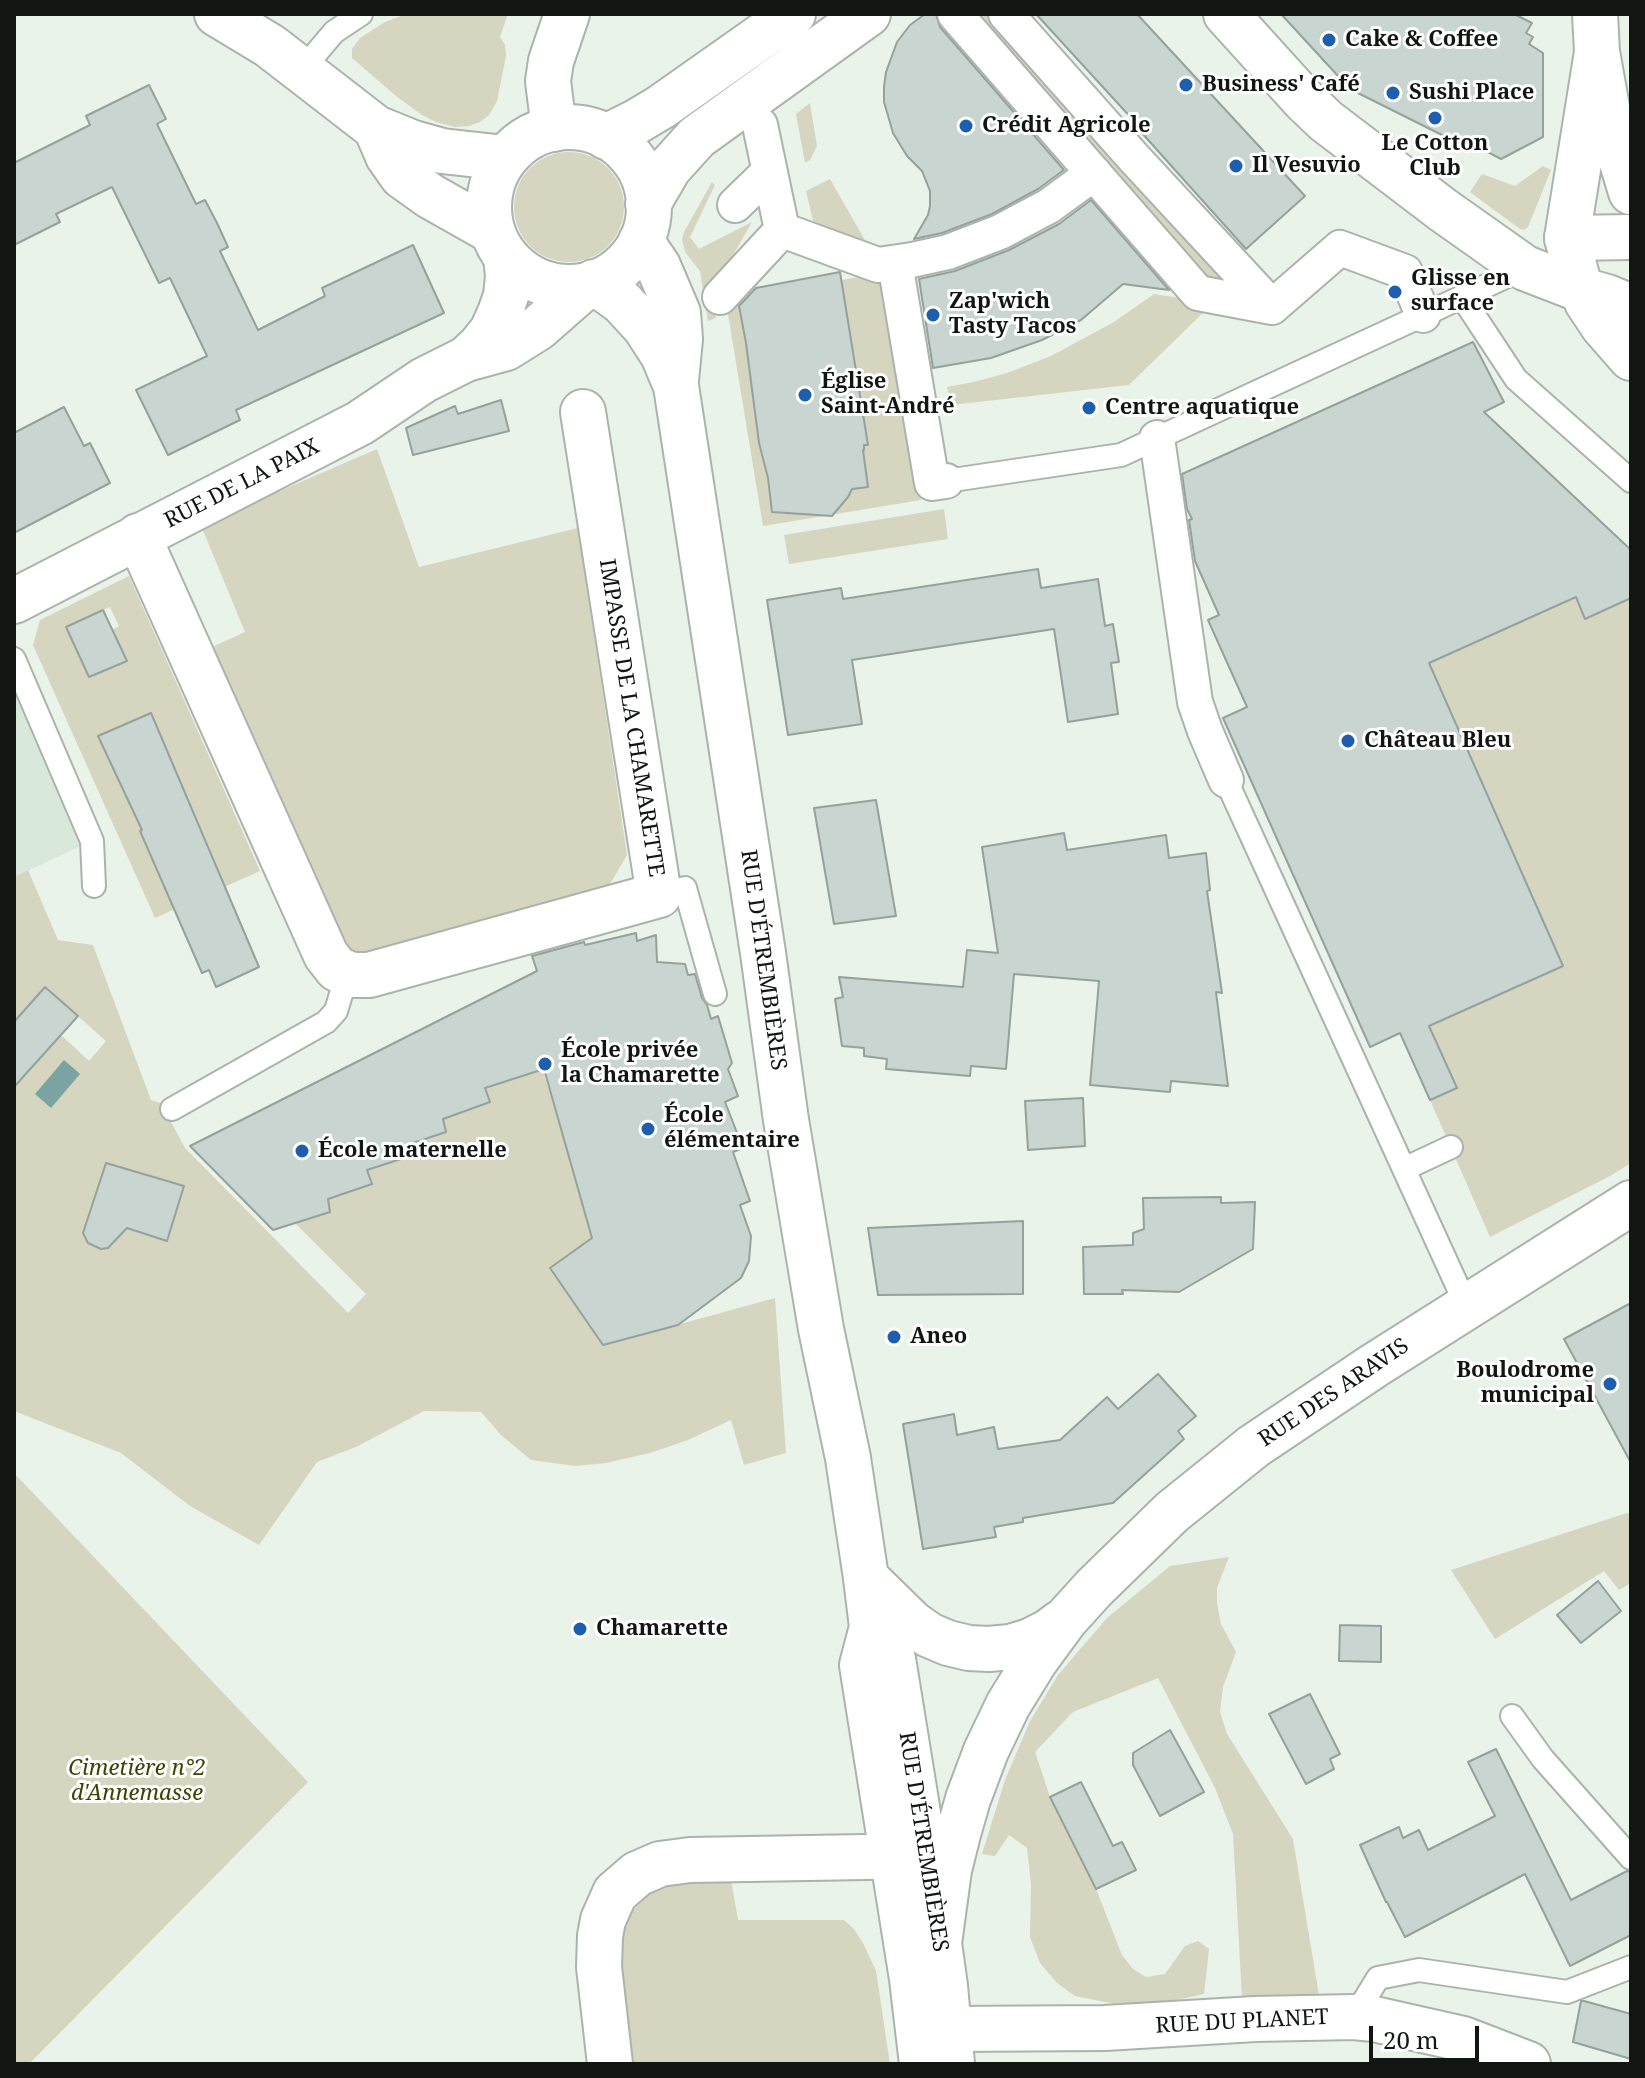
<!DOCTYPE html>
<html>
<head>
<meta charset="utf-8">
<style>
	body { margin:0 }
	#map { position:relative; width:1645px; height:2078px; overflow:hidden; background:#e9f3ea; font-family:"Noto Serif",serif }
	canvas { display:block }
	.frame { position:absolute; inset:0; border:16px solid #121613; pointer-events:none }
	.scale { position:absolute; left:1369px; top:2026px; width:110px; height:36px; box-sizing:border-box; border:4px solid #121613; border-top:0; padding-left:10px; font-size:24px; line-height:28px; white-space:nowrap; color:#121613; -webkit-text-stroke:6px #fff; paint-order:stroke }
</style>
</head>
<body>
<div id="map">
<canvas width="1645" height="2078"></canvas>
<div class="frame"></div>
<div class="scale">20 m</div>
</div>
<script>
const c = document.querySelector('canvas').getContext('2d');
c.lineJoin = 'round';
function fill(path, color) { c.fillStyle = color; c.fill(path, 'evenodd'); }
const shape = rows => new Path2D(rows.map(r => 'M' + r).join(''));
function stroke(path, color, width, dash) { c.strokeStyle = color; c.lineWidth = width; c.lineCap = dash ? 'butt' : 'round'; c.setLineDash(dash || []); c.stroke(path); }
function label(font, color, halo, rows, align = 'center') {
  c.font = font + ' "Noto Serif",serif'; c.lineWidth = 6; c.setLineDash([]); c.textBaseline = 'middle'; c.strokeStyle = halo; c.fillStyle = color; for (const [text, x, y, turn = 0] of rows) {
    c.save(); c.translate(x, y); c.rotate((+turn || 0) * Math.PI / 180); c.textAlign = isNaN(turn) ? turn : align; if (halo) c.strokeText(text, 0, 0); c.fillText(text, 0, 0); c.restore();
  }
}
fill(shape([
	[14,659,92,841,14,877]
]), '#d8e8da');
fill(shape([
	[406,14,508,14,500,37,505,45,506,56,497,101,489,115,480,122,469,126,455,127,436,122,422,115,396,96,352,58,352,49,360,38,385,22],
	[971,14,993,14,1233,282,1222,292],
	[810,103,817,146,810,160,805,163,796,114],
	'514 207a55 55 0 1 1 110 0a55 55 0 1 1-110 0Z',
	[1543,166,1551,170,1528,227,1524,230,1520,229,1470,192,1482,174,1515,186],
	[830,179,866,242,858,246,813,221,806,191],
	[712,182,715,185,690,237,699,249,752,222,712,292,716,318,708,321,700,271,685,252,682,239,684,232],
	[883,272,921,500,763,526,725,296,742,297,744,316,740,318,741,321,745,320,749,342,745,344,746,347,750,346,750,372,836,511,849,495,851,492,847,490,867,487,862,450,864,450,862,406,853,353,837,281],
	[1154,294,1213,303,1129,385,951,405,947,387,974,382,1007,373,1051,356,1114,322],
	[377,449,419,567,578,528,627,855,610,884,372,955,357,955,342,939,210,648,245,632,202,528,252,503],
	[944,509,948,539,789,564,784,535],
	[129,576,260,871,155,918,33,645,40,620],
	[110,607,119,626,112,630,127,661,89,677,66,627],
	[151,714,171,759,119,781],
	[192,808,215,862,164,884,140,831],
	[1576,597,1585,618,1631,598,1631,1163,1610,1176,1490,1237,1430,1100,1456,1088,1429,1026,1429,663],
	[28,870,58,940,93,945,151,1100,161,1103,185,1148,348,1313,366,1294,295,1223,328,1199,371,1184,367,1170,409,1156,407,1145,446,1132,443,1119,490,1102,485,1088,533,1073,518,1030,528,1025,555,1109,592,1238,551,1268,604,1345,775,1298,786,1453,744,1465,731,1420,688,1440,650,1453,606,1463,575,1466,531,1460,501,1435,481,1412,424,1411,356,1447,317,1462,259,1545,190,1506,121,1453,14,1411,14,1067,25,1075,61,1035,89,1061,106,1041,45,987,20,1015,14,1030,14,877],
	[14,1473,308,1782,29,2064,14,2064],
	[1627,1513,1631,1514,1631,1583,1619,1590,1604,1571,1495,1639,1451,1570],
	[1229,1557,1217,1588,1217,1603,1221,1624,1236,1652,1223,1687,1220,1712,1227,1734,1293,1839,1319,1995,1242,1998,1233,1834,1215,1788,1158,1678,1073,1712,1035,1752,1050,1797,1096,1889,1122,1955,1133,1969,1146,1977,1165,1974,1185,1946,1198,1941,1209,1949,1204,1994,1167,2002,1120,2005,1075,1996,1057,1983,1040,1963,1030,1937,1031,1885,1027,1848,1009,1835,995,1856,982,1854,1005,1780,1030,1721,1058,1675,1107,1618,1170,1566],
	[731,1880,738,1920,844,1920,854,1929,864,1945,876,1971,890,2064,628,2064,617,1953,621,1931,633,1910,655,1888,679,1884]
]), '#d6d5bf');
fill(shape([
	[64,1060,80,1074,51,1108,35,1094]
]), '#7aa3a1');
const building = shape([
	[925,14,936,14,940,27,1064,170,1038,189,992,214,942,233,914,239,928,215,930,206,930,191,922,171,907,156,893,133,884,102,884,87,886,72,897,42,910,25,925,14],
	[1036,14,1137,14,1305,196,1246,249,1132,122,1134,121,1036,14],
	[1281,14,1514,14,1532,23,1526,33,1533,37,1529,44,1543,53,1543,137,1501,159,1457,136,1454,141,1350,89,1281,14],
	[149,85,166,119,157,124,196,204,205,200,217,223,228,247,220,251,258,330,325,296,322,288,413,245,444,313,236,410,240,420,168,455,136,390,207,356,170,278,159,283,112,187,56,214,60,222,14,245,14,163,90,125,86,116,149,85],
	[1091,200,1169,290,1123,284,1081,320,1042,340,991,358,933,368,919,279,955,271,1009,250,1059,224,1091,200],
	[840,272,868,445,864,445,864,450,863,450,868,487,852,489,848,497,832,516,772,512,768,478,759,443,746,343,739,306,756,288,840,272],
	[1473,342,1504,402,1484,412,1631,550,1631,598,1585,619,1576,597,1429,663,1563,966,1429,1026,1457,1088,1430,1100,1400,1033,1370,1047,1223,718,1247,707,1208,620,1219,615,1195,561,1189,520,1192,519,1187,509,1182,474,1473,342],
	[501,400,509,431,413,455,406,428,455,406,458,414,501,400],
	[64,407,84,446,90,443,110,483,14,533,14,433,64,407],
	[1038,569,1041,588,1098,579,1105,626,1113,624,1119,662,1111,663,1118,714,1068,722,1054,629,852,660,862,724,788,735,767,600,841,588,843,599,1038,569],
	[103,610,127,661,89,677,66,627,103,610],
	[151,713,259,967,216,987,209,970,202,973,140,831,142,830,98,736,151,713],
	[876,800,896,916,834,924,814,808,876,800],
	[1064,833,1067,850,1166,835,1169,858,1206,853,1210,890,1207,891,1222,993,1216,992,1228,1086,1171,1081,1170,1092,1090,1085,1099,981,1014,974,1006,1069,971,1066,970,1076,886,1069,887,1059,864,1056,864,1048,842,1046,835,999,843,997,839,977,963,987,967,950,998,953,982,847,1064,833],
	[636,933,637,941,656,935,657,962,685,964,688,975,695,974,702,998,707,1005,711,1019,718,1016,732,1063,728,1069,738,1096,725,1102,743,1148,733,1152,750,1201,740,1205,751,1236,749,1261,741,1278,678,1325,603,1345,550,1268,592,1238,544,1069,485,1088,490,1102,443,1119,446,1132,407,1145,410,1156,367,1170,372,1184,328,1199,330,1212,273,1230,190,1146,537,971,532,956,584,942,585,945,636,933],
	[45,987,78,1016,14,1087,14,1022,45,987],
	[1083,1098,1085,1146,1028,1150,1025,1101,1083,1098],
	[106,1163,184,1186,167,1241,127,1228,108,1248,101,1249,88,1243,83,1233,106,1163],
	[1221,1197,1221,1203,1255,1202,1253,1249,1179,1292,1122,1290,1123,1294,1084,1294,1083,1247,1133,1245,1133,1233,1144,1229,1143,1198,1221,1197],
	[1023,1221,1023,1294,878,1295,868,1228,1023,1221],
	[1631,1303,1631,1463,1564,1339,1631,1303],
	[1158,1374,1196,1416,1178,1431,1184,1439,1113,1503,1023,1518,1023,1522,994,1527,996,1537,923,1549,903,1424,954,1414,957,1435,994,1427,998,1449,1060,1440,1107,1397,1118,1409,1158,1374],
	[1598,1581,1621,1611,1581,1643,1557,1615,1598,1581],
	[1340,1625,1381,1626,1381,1662,1339,1661,1340,1625],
	[1310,1694,1340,1754,1330,1759,1334,1769,1306,1784,1269,1714,1310,1694],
	[1170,1730,1204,1792,1160,1816,1133,1765,1133,1753,1170,1730],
	[1496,1749,1571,1900,1627,1871,1631,1872,1631,1935,1570,1966,1525,1874,1405,1937,1387,1902,1386,1902,1360,1845,1399,1827,1403,1838,1419,1830,1428,1850,1495,1816,1468,1762,1496,1749],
	[1081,1782,1113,1846,1122,1842,1136,1870,1096,1889,1050,1797,1081,1782],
	[1581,2001,1584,2001,1631,2014,1631,2059,1573,2042,1581,2001]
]);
fill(building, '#c8d5d0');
stroke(building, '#94a19c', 2);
const service = shape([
	[302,70,334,32,361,14],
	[1462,297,1516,379,1631,481],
	[946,481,1121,455,1529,266],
	[14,659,92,841,94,886],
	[1226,780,1467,1307],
	[659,895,685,888,715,994],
	[172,1109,326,1022,336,1011,347,974],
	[1404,1169,1451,1147],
	[1512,1716,1543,1759,1631,1858],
	[1354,2017,1378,1978,1419,1970,1567,1992,1631,1967]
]);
const pedestrian = shape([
	[955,14,1198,293,1272,307],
	[1006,14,1134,158,1272,307],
	[760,125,782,230,878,265,912,260,948,252,1000,232,1049,206,1094,173],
	[735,205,769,172],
	[895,263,932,483,946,481],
	[720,297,782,230],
	[1272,307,1340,248,1405,272,1423,315],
	[1157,438,1195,702,1205,731,1226,780]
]);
const minor = shape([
	[1567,238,1631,237],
	[466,359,480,346,492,331,500,313,506,296,508,276,506,257],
	[138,536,326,955,337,969,352,975,369,975,659,895,583,412],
	[14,601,360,423,424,380,466,359,506,348,538,328,587,285],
	[950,2029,1105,2028,1255,2019,1354,2017,1374,2019,1463,2039,1528,2064],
	[610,2064,599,1967,600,1936,603,1920,615,1893,637,1874,660,1864,690,1860,925,1856]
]);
const tertiary = shape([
	[554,129,548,81,551,61,567,14]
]);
const secondary = shape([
	[217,14,270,46,376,128,413,143,442,151,505,158],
	[1226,14,1304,100,1326,121,1443,210,1525,268,1582,290,1607,297,1631,307],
	[1595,14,1597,52,1609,119,1631,192],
	[1597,52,1567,238,1578,280,1587,302,1603,326,1631,358],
	'489 207a80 80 0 1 1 160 0a80 80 0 1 1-160 0Z',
	[376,128,388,156,402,176,430,196,492,231],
	[606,137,636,122,661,107,793,14],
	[648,204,669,168,697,137,868,14],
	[641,241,658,266,678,313,680,339,676,380],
	[594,282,622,302,645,327,663,355,676,386,763,953,786,1120,821,1329,848,1458,866,1578,872,1627,862,1665,912,1979,922,2064],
	[866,1578,912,1623,929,1635,948,1643,969,1648,989,1649,1010,1647,1030,1641,1048,1632,1060,1623],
	[872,1627,893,1659,939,1943,945,1986,952,2064],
	[939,1943,949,1870,958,1834,968,1799,986,1751,1008,1705,1035,1661,1065,1620,1094,1588,1172,1512,1254,1446,1375,1365,1631,1203]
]);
stroke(service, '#abb4ac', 26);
stroke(pedestrian, '#abb4ac', 38);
stroke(minor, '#abb4ac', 48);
stroke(tertiary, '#abb4ac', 48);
stroke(secondary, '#abb4ac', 48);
stroke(service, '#fff', 22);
stroke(pedestrian, '#fff', 34);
stroke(minor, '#fff', 44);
stroke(tertiary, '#fff', 44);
stroke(secondary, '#fff', 44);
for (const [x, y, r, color] of [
	[1329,40,8,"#1d5eaf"],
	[1186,85,8,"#1d5eaf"],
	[1393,93,8,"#1d5eaf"],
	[1435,118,8,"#1d5eaf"],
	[966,126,8,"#1d5eaf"],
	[1236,166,8,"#1d5eaf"],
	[1395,292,8,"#1d5eaf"],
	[933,315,8,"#1d5eaf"],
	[805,395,8,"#1d5eaf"],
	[1089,408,8,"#1d5eaf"],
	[1348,741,8,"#1d5eaf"],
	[545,1064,8,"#1d5eaf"],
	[648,1129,8,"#1d5eaf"],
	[302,1151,8,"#1d5eaf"],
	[894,1337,8,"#1d5eaf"],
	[1610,1384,8,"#1d5eaf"],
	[580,1629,8,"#1d5eaf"]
]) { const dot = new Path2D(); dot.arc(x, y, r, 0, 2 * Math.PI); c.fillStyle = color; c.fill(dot); stroke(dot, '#fff', 3); }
label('bold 22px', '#121613', '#fff', [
	["Cake & Coffee",1345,40],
	["Business' Café",1202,85],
	["Sushi Place",1409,93],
	["Crédit Agricole",982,126],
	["Le Cotton",1435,144,"center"],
	["Club",1435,169,"center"],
	["Il Vesuvio",1252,166],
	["Glisse en",1411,279],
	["surface",1411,304],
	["Zap'wich",949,302],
	["Tasty Tacos",949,327],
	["Église",821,382],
	["Saint-André",821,407],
	["Centre aquatique",1105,408],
	["Château Bleu",1364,741],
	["École privée",561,1051],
	["la Chamarette",561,1076],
	["École",664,1116],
	["élémentaire",664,1141],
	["École maternelle",318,1151],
	["Aneo",910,1337],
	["Boulodrome",1594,1371,"right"],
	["municipal",1594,1396,"right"],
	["Chamarette",596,1629]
], 'left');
label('22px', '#121613', '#fff', [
	["RUE DE LA PAIX",242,484,-27],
	["IMPASSE DE LA CHAMARETTE",631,718,81],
	["RUE D'ÉTREMBIÈRES",763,960,82],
	["RUE DES ARAVIS",1334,1393,-34],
	["RUE D'ÉTREMBIÈRES",923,1842,81],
	["RUE DU PLANET",1242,2022,-3]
]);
label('italic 22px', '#423f03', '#fff', [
	["Cimetière n°2",137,1769],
	["d'Annemasse",137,1794]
]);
</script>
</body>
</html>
